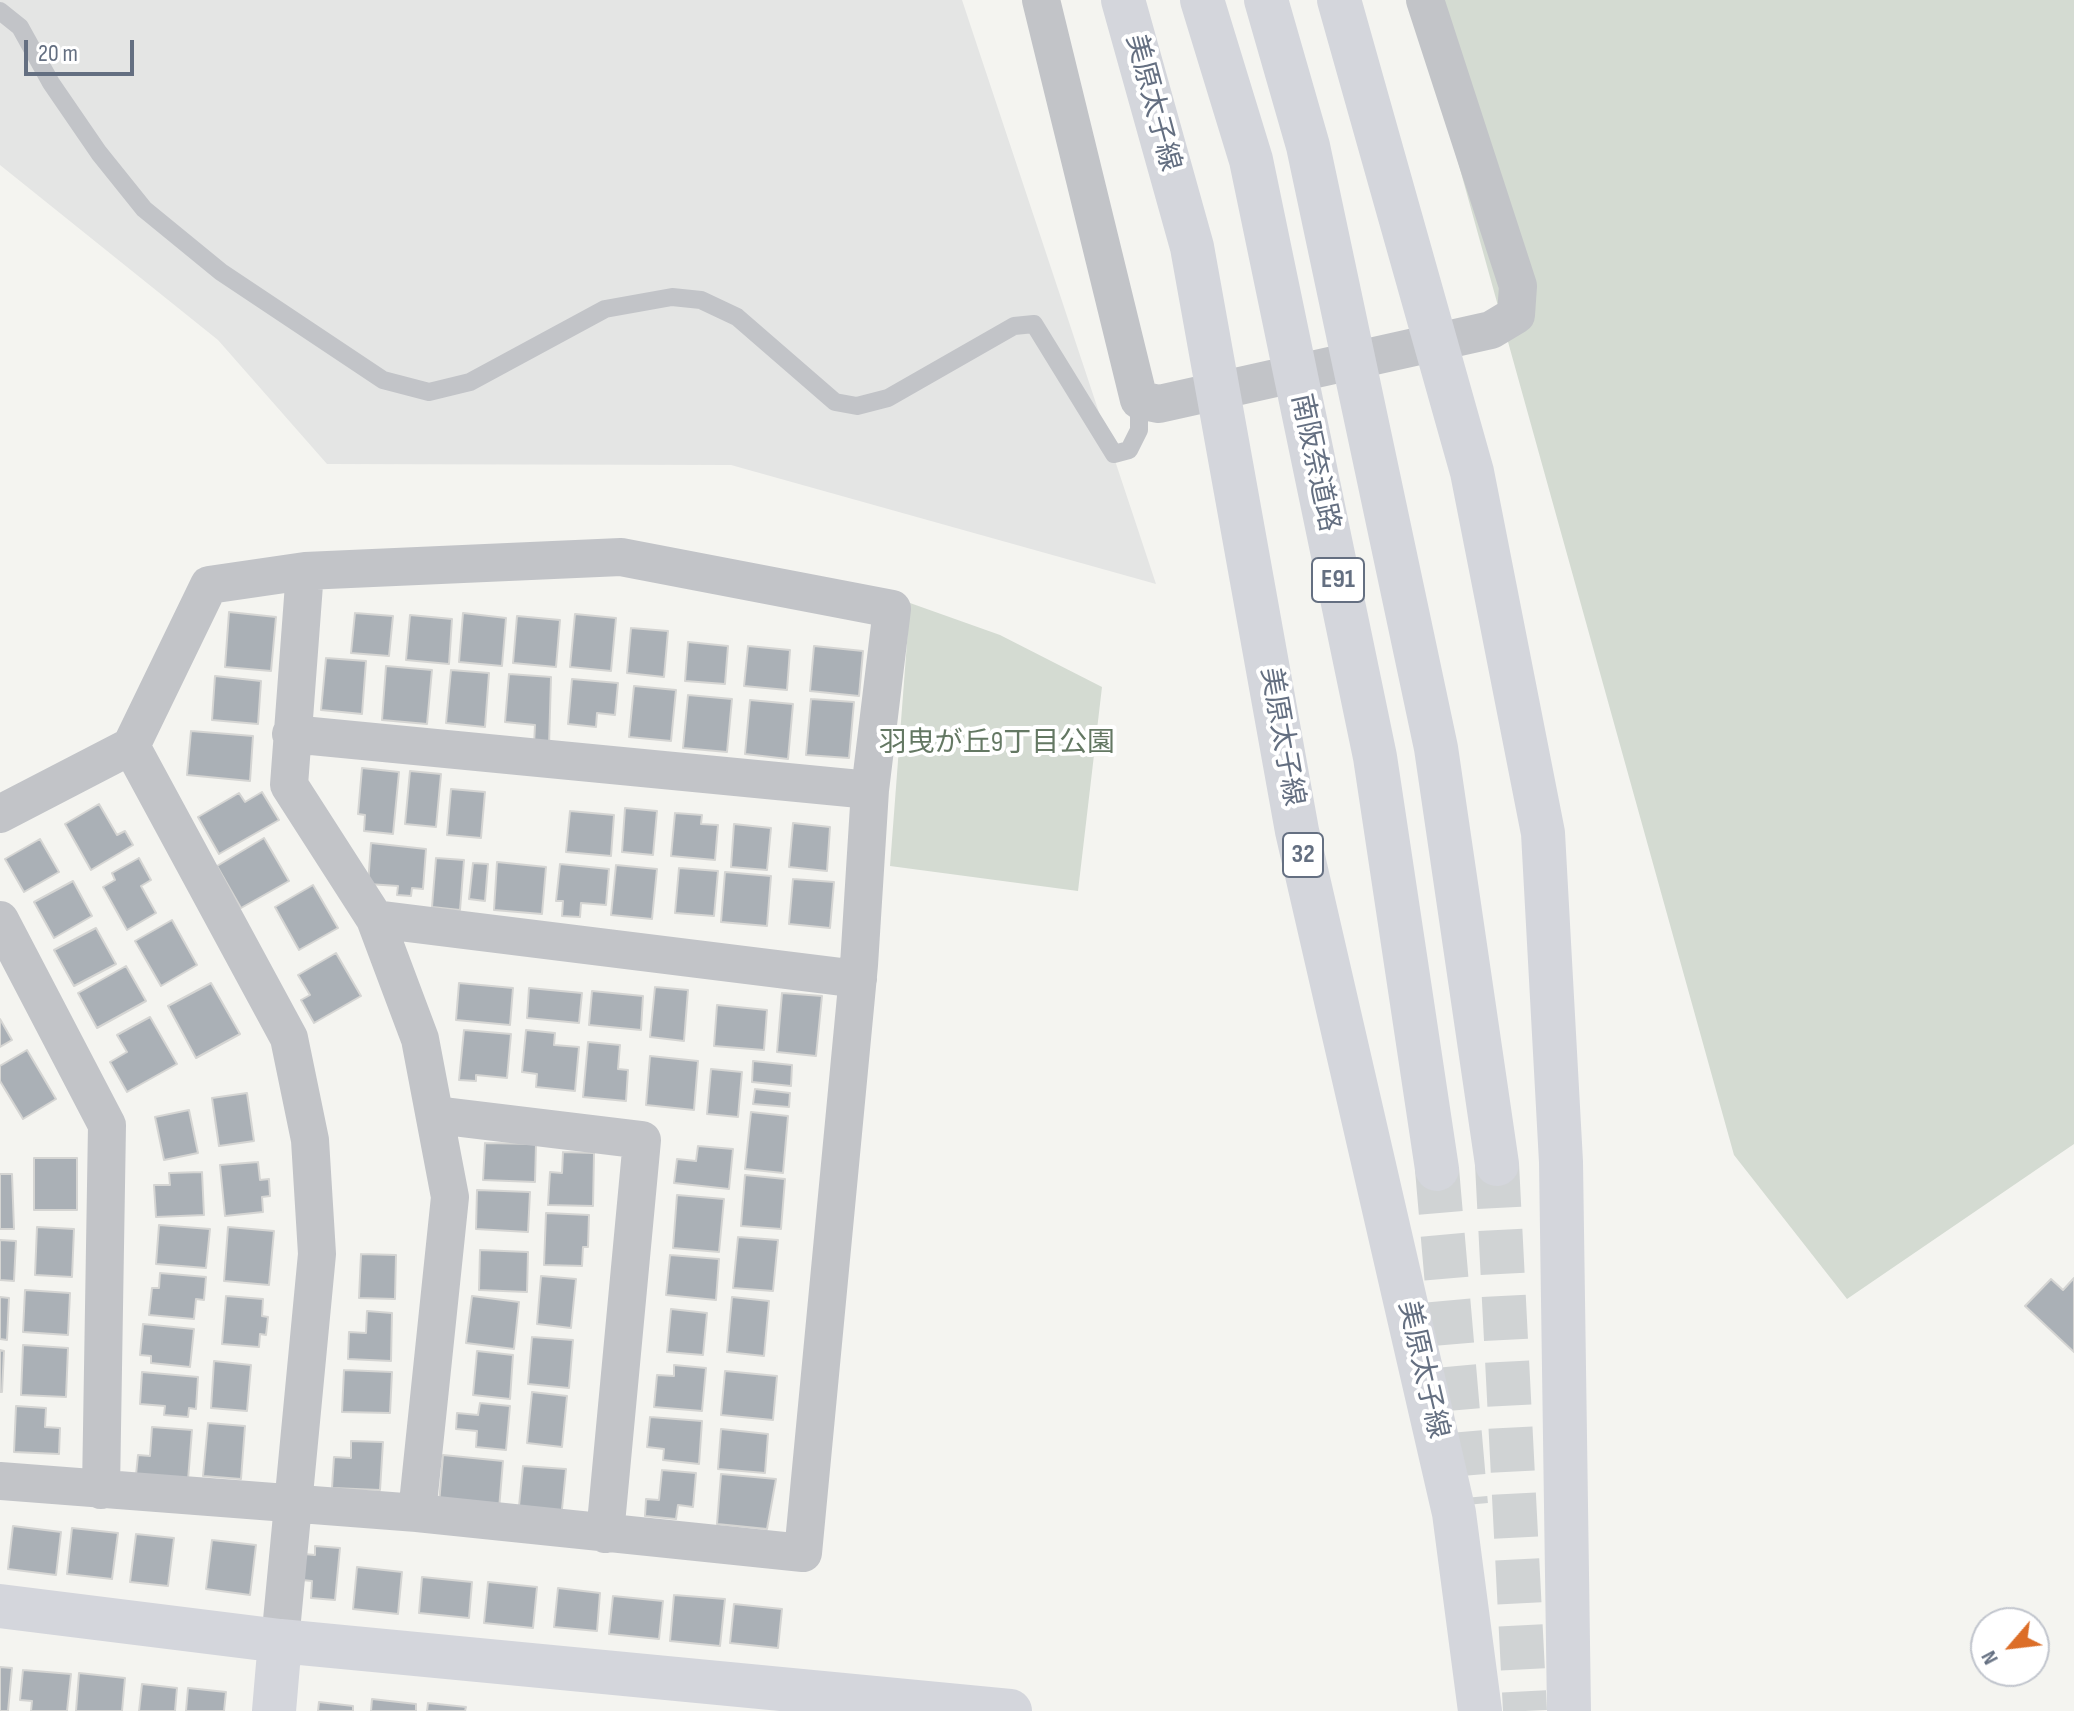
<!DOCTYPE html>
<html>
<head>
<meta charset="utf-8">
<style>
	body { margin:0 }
	#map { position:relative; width:2074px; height:1711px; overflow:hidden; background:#f4f4f0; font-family:"Sofia Sans Condensed",sans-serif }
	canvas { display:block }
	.north { position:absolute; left:1970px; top:1607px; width:80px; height:80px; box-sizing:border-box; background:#fff; border:2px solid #c1c5cd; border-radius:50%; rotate:242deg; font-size:22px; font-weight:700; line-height:32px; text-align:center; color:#646f81 }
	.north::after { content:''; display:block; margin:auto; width:28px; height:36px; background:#dc6e28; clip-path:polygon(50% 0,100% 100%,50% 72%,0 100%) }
	.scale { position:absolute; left:24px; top:40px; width:110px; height:36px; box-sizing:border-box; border:4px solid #646f81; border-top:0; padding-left:10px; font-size:24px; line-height:28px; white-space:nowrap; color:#646f81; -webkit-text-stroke:6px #fff; paint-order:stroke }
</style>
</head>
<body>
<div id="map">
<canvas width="2074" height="1711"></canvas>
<div class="north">N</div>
<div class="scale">20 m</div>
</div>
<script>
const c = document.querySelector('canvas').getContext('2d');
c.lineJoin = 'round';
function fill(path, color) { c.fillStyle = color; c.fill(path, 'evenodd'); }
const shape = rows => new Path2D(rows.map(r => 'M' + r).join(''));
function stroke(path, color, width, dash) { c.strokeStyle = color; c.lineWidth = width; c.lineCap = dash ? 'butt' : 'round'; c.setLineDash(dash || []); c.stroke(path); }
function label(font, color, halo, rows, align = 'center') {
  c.font = font + ' "Sofia Sans Condensed","Noto Sans JP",sans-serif'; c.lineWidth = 8; c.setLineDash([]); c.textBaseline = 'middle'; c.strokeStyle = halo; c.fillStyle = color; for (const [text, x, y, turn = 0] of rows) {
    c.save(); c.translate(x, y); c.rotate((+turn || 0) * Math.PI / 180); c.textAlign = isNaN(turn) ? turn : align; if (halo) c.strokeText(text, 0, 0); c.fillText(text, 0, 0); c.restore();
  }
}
fill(shape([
	[0,0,962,0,1156,584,731,465,327,464,218,340,0,165]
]), '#e4e5e4');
fill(shape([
	[1413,0,2074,0,2074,1144,1847,1299,1734,1155],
	[910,603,1000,635,1102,687,1078,891,890,866]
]), '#d4dbd2');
const building = shape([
	[229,612,276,617,271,671,225,667,229,612],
	[355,613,393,616,389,656,351,653,355,613],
	[463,613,506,618,502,666,459,662,463,613],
	[575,614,616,618,611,671,570,667,575,614],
	[410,615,452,619,449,664,406,660,410,615],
	[517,616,560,620,556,667,513,663,517,616],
	[631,628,668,631,664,677,627,673,631,628],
	[688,642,728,646,725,684,685,681,688,642],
	[748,646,790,650,787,690,744,686,748,646],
	[814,646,863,651,859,696,810,691,814,646],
	[326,658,366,661,362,714,321,710,326,658],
	[386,666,432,670,427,724,382,720,386,666],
	[451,670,489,673,485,727,446,723,451,670],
	[509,674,551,677,549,746,534,745,535,725,505,722,509,674],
	[215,676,261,681,258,724,212,720,215,676],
	[572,679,618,683,615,715,597,713,596,727,568,724,572,679],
	[634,686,676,690,671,741,629,737,634,686],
	[688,695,732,699,727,752,683,748,688,695],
	[811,699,854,702,849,758,806,755,811,699],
	[750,700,793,704,788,759,745,754,750,700],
	[191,731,253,736,250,781,187,775,191,731],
	[362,768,399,772,393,834,364,831,365,815,358,814,362,768],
	[410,771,441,774,436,827,405,824,410,771],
	[451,789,485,792,481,838,447,835,451,789],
	[262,792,279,820,219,854,198,817,239,793,245,802,262,792],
	[99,804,117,835,125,831,133,845,91,870,65,824,99,804],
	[625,808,657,811,653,855,622,852,625,808],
	[570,811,614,815,611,856,566,852,570,811],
	[675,813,702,815,701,824,718,825,715,860,671,856,675,813],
	[793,823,830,827,827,871,789,867,793,823],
	[734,824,771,828,767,870,731,867,734,824],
	[264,838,289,881,241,908,217,866,264,838],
	[40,839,59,872,24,892,5,859,40,839],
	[371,843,426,849,423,889,412,888,411,896,397,895,398,886,368,884,371,843],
	[139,858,151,880,141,886,156,913,127,930,103,887,115,880,112,873,139,858],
	[436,858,464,860,460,910,432,907,436,858],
	[497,862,546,867,542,914,494,910,497,862],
	[473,863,488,864,485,901,469,899,473,863],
	[560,864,609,869,606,905,581,903,580,917,562,916,563,901,556,901,560,864],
	[616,865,657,869,652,919,611,915,616,865],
	[679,868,718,871,714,916,675,913,679,868],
	[725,872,771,876,767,926,721,922,725,872],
	[793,879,834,882,830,928,789,924,793,879],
	[73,881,92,916,54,938,34,902,73,881],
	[313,885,338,928,299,950,275,907,313,885],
	[172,920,197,965,161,986,135,941,172,920],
	[96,928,116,964,74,986,54,950,96,928],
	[336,953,361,996,314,1023,301,1000,310,995,298,975,336,953],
	[126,966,146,1001,97,1028,78,993,126,966],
	[211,983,240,1034,196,1058,168,1006,211,983],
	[459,983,513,988,510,1025,456,1020,459,983],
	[655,987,688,990,684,1041,650,1037,655,987],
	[529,988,582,993,579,1023,527,1018,529,988],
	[592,991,643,996,641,1030,589,1025,592,991],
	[782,993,822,996,816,1056,777,1052,782,993],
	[717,1005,767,1010,764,1050,714,1046,717,1005],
	[150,1017,177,1064,127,1092,110,1062,127,1052,117,1035,150,1017],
	[0,1019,12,1040,0,1047,0,1019],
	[464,1030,511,1034,507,1078,476,1075,476,1081,459,1080,464,1030],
	[526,1030,555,1033,554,1045,579,1047,575,1091,536,1087,537,1074,522,1072,526,1030],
	[588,1042,620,1045,618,1069,628,1070,626,1101,583,1097,588,1042],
	[27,1050,56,1099,23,1119,0,1081,0,1066,27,1050],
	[650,1056,698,1061,694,1110,646,1105,650,1056],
	[753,1061,792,1065,791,1086,752,1082,753,1061],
	[711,1069,742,1072,738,1117,707,1114,711,1069],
	[755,1089,790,1093,789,1107,753,1104,755,1089],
	[247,1093,254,1141,219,1146,212,1098,247,1093],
	[189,1110,198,1153,164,1160,155,1117,189,1110],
	[751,1112,788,1116,783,1173,745,1169,751,1112],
	[485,1143,536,1144,535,1182,483,1180,485,1143],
	[698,1146,733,1149,729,1189,674,1183,677,1159,696,1161,698,1146],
	[563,1152,594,1153,593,1206,548,1205,550,1172,562,1173,563,1152],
	[34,1158,77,1158,77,1210,34,1210,34,1158],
	[258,1162,260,1180,269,1179,270,1196,262,1197,263,1212,225,1216,220,1165,258,1162],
	[202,1172,204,1215,156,1217,154,1185,170,1185,169,1173,202,1172],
	[0,1174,12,1174,14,1229,0,1229,0,1174],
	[745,1175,785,1179,781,1229,741,1226,745,1175],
	[477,1190,530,1192,528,1232,476,1229,477,1190],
	[677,1195,724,1199,719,1252,673,1248,677,1195],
	[546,1213,589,1215,588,1247,583,1247,582,1266,544,1265,546,1213],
	[159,1225,210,1229,206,1268,156,1264,159,1225],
	[37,1227,74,1229,72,1277,35,1275,37,1227],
	[228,1227,274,1231,269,1285,224,1281,228,1227],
	[738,1237,778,1240,773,1291,733,1288,738,1237],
	[0,1240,16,1241,14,1281,0,1280,0,1240],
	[480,1250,528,1252,527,1292,479,1290,480,1250],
	[361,1254,396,1255,395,1299,359,1298,361,1254],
	[670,1255,719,1259,716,1300,666,1295,670,1255],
	[160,1273,206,1277,204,1300,196,1299,194,1319,149,1315,152,1288,159,1288,160,1273],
	[541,1276,576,1279,571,1328,537,1324,541,1276],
	[2074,1278,2074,1352,2025,1306,2051,1279,2063,1290,2074,1278],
	[25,1290,70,1293,68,1335,23,1332,25,1290],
	[226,1296,263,1299,262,1316,268,1317,266,1335,260,1334,259,1347,222,1344,226,1296],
	[472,1296,519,1302,514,1349,466,1343,472,1296],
	[0,1297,9,1298,7,1340,0,1339,0,1297],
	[732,1297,769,1301,764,1356,727,1352,732,1297],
	[671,1309,707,1313,703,1355,667,1352,671,1309],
	[367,1311,392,1313,391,1361,348,1359,349,1332,366,1333,367,1311],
	[143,1324,194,1329,190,1367,151,1363,151,1356,140,1355,143,1324],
	[532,1337,573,1340,569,1388,528,1384,532,1337],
	[23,1345,68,1348,66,1397,21,1395,23,1345],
	[0,1350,4,1351,2,1392,0,1392,0,1350],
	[477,1351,513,1355,510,1399,473,1395,477,1351],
	[214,1361,251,1365,247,1411,211,1408,214,1361],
	[674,1365,706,1368,702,1411,654,1407,657,1375,674,1376,674,1365],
	[344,1370,392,1372,390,1413,342,1412,344,1370],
	[725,1371,777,1376,773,1420,721,1415,725,1371],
	[142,1372,198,1377,196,1409,189,1408,188,1417,164,1415,165,1406,140,1404,142,1372],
	[532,1392,567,1396,562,1447,527,1443,532,1392],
	[480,1403,510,1406,506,1450,476,1447,477,1431,456,1429,457,1413,478,1415,480,1403],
	[16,1406,46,1408,45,1427,60,1428,59,1454,14,1452,16,1406],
	[650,1417,702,1421,699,1464,663,1460,664,1449,647,1447,650,1417],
	[208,1423,245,1426,241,1479,203,1476,208,1423],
	[152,1427,192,1430,188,1480,136,1475,138,1455,150,1456,152,1427],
	[721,1429,768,1434,765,1473,718,1469,721,1429],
	[351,1441,383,1442,380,1490,332,1488,334,1457,351,1458,351,1441],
	[443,1455,503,1461,499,1509,439,1504,443,1455],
	[523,1466,566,1469,561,1519,518,1516,523,1466],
	[662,1470,696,1473,693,1507,678,1505,676,1519,645,1516,646,1499,659,1500,662,1470],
	[721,1474,776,1479,767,1529,717,1524,721,1474],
	[13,1526,61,1532,56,1575,8,1569,13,1526],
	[72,1528,118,1533,112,1579,67,1574,72,1528],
	[136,1534,174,1538,168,1586,130,1582,136,1534],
	[212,1540,256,1545,250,1595,206,1589,212,1540],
	[315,1546,340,1548,335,1600,311,1598,312,1581,302,1580,304,1554,315,1555,315,1546],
	[357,1567,402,1572,398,1614,353,1609,357,1567],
	[422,1577,472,1582,469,1618,419,1613,422,1577],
	[488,1582,537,1587,533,1628,484,1623,488,1582],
	[558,1588,600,1593,597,1631,554,1627,558,1588],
	[674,1595,725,1599,720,1646,670,1641,674,1595],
	[613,1596,663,1601,659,1639,609,1634,613,1596],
	[734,1604,782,1609,778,1648,730,1643,734,1604],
	[0,1667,12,1668,8,1711,0,1711,0,1667],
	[23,1670,71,1674,67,1711,31,1711,32,1701,20,1700,23,1670],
	[79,1673,125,1678,122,1711,76,1711,79,1673],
	[142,1684,177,1688,175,1711,139,1711,142,1684],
	[188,1688,226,1692,224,1711,186,1711,188,1688],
	[372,1699,416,1704,416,1711,371,1711,372,1699],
	[319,1702,353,1706,353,1711,318,1711,319,1702],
	[428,1703,466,1707,465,1711,427,1711,428,1703]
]);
fill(building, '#aab0b6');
stroke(building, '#d5d5d3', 2);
stroke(shape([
	[1497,1164,1525,1711],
	[1437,1169,1466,1505]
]), '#d0d3d4', 44, [44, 22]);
stroke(shape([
	[0,11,20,27,51,83,99,153,144,209,221,272,383,380,429,392,470,382,605,309,672,297,701,300,737,317,835,402,857,406,888,398,1014,326,1034,324,1114,454,1129,450,1139,430,1139,400]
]), '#c2c4c8', 18);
stroke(shape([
	[1041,0,1139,400,1159,404,1491,330,1516,315,1518,286,1425,0],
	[305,571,289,785,375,919,420,1039,450,1197,417,1513],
	[291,734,870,790],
	[131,746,289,1038,310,1140,317,1254,280,1641],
	[0,814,131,746,209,585,305,571,621,557,892,609,870,790,859,965,803,1553,417,1513,0,1481],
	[375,919,858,979],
	[0,920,107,1125,101,1490],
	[436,1115,642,1140,605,1534]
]), '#c2c4c8', 38);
stroke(shape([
	[0,1606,280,1641,1010,1711],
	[274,1711,280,1641]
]), '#d4d6dc', 44);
stroke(shape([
	[1123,0,1192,247,1297,831,1454,1513,1480,1711],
	[1339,0,1472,472,1543,833,1561,1162,1569,1711]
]), '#d4d6dc', 44);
stroke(shape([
	[1202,0,1251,160,1375,757,1437,1169],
	[1266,0,1308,146,1436,748,1497,1164]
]), '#d4d6dc', 44);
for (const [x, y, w] of [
	[1338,580,52],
	[1303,855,40]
]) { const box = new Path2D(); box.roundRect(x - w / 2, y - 22, w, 44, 6); c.fillStyle = '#fff'; c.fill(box); stroke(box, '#646f81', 2); }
label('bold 26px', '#646f81', null, [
	["E91",1338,580],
	["32",1303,855]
]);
label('28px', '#646f81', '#fff', [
	["美原太子線",1152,103,75],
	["南阪奈道路",1314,463,78],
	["美原太子線",1281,737,80],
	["美原太子線",1422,1370,77]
]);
label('28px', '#647863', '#fff', [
	["羽曳が丘9丁目公園",997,744]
]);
</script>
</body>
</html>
